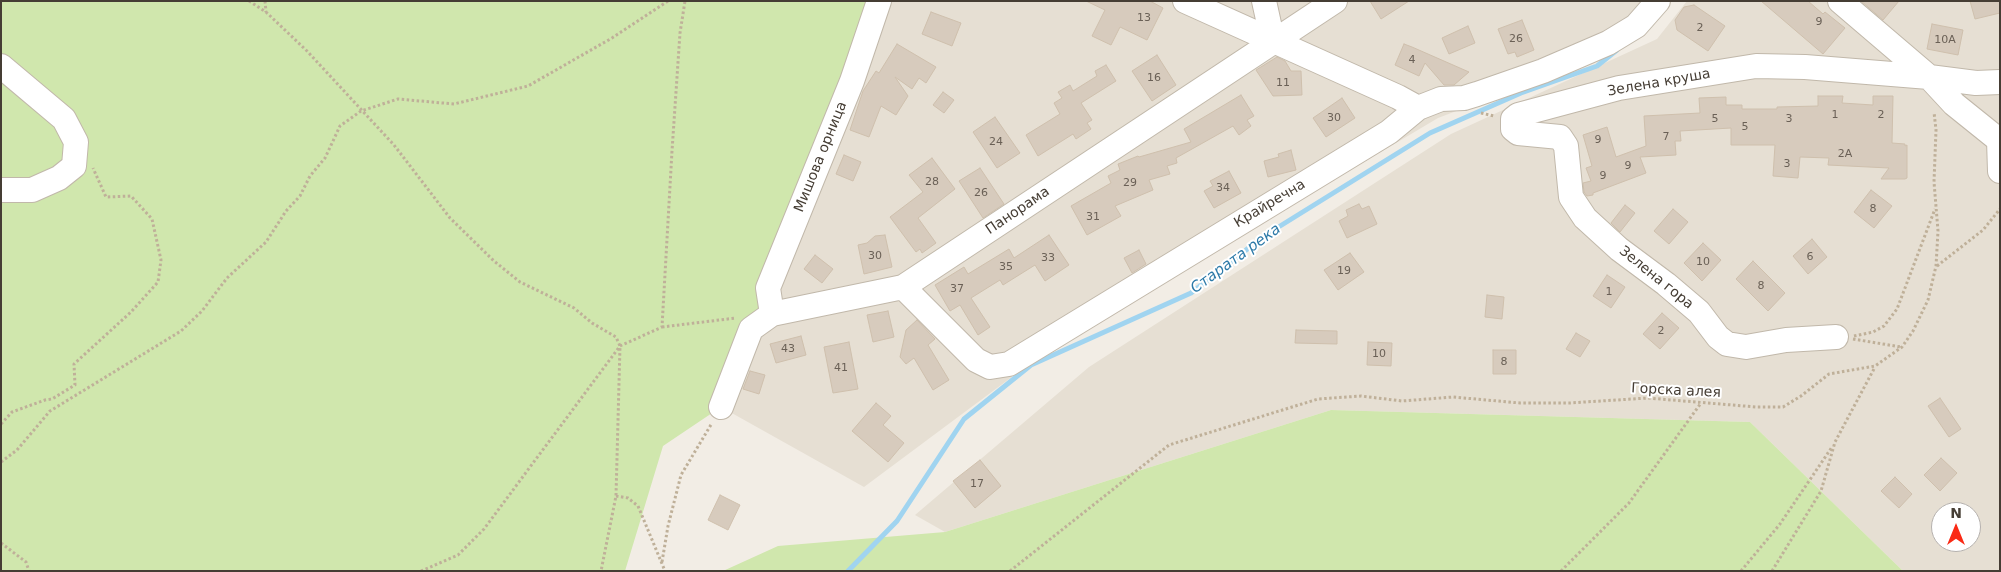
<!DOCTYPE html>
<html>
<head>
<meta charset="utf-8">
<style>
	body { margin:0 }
	#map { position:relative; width:2001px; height:572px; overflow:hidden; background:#f2ede5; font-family:"DejaVu Sans",sans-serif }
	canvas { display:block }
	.frame { position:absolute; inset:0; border:2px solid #453d34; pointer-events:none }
	.north { position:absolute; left:1931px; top:502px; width:50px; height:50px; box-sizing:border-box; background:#fff; border:1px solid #b5b1ae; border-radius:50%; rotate:0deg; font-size:14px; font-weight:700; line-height:20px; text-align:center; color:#453d34 }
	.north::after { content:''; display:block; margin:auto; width:18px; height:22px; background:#fa2a15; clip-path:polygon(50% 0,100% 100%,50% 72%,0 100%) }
</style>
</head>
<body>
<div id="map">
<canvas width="2001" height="572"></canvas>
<div class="frame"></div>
<div class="north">N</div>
</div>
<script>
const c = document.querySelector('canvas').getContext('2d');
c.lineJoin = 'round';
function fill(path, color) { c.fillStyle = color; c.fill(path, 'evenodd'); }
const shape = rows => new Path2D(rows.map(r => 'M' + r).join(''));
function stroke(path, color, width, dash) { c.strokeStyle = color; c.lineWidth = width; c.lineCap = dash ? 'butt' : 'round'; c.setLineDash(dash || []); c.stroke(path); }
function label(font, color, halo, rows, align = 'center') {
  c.font = font + ' "DejaVu Sans",sans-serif'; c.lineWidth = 4; c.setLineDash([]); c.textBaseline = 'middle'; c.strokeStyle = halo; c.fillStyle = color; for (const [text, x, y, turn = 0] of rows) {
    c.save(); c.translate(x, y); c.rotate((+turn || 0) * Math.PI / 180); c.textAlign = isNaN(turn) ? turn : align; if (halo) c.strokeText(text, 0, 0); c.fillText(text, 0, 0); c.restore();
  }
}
fill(shape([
	[879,1,1661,1,1595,58,1438,118,1048,350,864,487,721,407],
	[1687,1,2000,1,2000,571,1903,571,1750,422,1331,410,945,532,915,515,1089,367,1451,134,1657,39],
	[1941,512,1971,512,1971,542,1941,542]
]), '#e6dfd3');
fill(shape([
	[1,1,879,1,721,407,663,446,625,571,1,571],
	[1331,410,1750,422,1903,571,723,571,778,546,945,532]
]), '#d0e7ad');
stroke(shape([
	[848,571,897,521,964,419,1031,365,1191,293,1264,236,1430,133,1521,93,1597,66,1617,50]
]), '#a0d4f0', 5);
const building = shape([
	[1086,1,1150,1,1163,8,1147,40,1120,27,1111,45,1092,36,1105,10,1086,1],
	[1370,1,1409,1,1381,19,1370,1],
	[1761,1,1808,1,1823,14,1825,12,1845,28,1823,54,1761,1],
	[1861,1,1899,1,1883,20,1861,1],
	[1970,1,2000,1,2000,13,1975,19,1970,1],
	[1694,5,1725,26,1708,51,1677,30,1675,20,1684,7,1694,5],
	[931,12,961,23,952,46,922,34,931,12],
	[1522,20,1534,50,1517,57,1515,52,1508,54,1498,29,1522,20],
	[1932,24,1963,30,1958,55,1927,49,1932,24],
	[1468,26,1475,43,1449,54,1442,38,1468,26],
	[897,44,936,67,926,83,919,78,912,89,895,77,908,96,896,115,881,106,869,137,850,130,863,91,876,71,879,73,897,44],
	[1404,44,1412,47,1469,72,1454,85,1444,85,1425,63,1419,76,1395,65,1404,44],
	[1157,55,1176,85,1152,101,1132,71,1157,55],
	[1277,57,1285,61,1291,71,1301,71,1302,95,1273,96,1256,70,1277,57],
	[1106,65,1116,81,1081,103,1092,120,1087,123,1091,129,1076,139,1073,134,1038,156,1026,135,1060,114,1054,103,1062,98,1058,92,1070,85,1073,91,1097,76,1095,71,1106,65],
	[943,92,954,100,944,113,933,105,943,92],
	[1241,95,1254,116,1247,120,1251,126,1239,135,1233,126,1176,158,1177,163,1167,166,1170,174,1149,180,1153,190,1115,206,1121,216,1087,235,1071,206,1111,183,1108,176,1120,170,1118,164,1138,156,1139,157,1191,142,1184,129,1241,95],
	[1818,96,1843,96,1842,103,1873,105,1873,96,1893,96,1892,143,1905,144,1905,146,1907,145,1907,178,1905,179,1881,179,1889,168,1828,165,1829,158,1800,157,1798,178,1773,176,1775,145,1731,145,1731,128,1680,131,1681,141,1675,141,1676,155,1640,157,1646,173,1593,193,1593,195,1587,196,1584,192,1583,183,1591,181,1586,168,1592,166,1583,135,1607,127,1616,157,1646,146,1644,116,1700,113,1699,98,1726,97,1726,105,1742,105,1742,109,1777,109,1777,107,1818,106,1818,96],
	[1342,98,1355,118,1326,137,1313,118,1342,98],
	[995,117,1020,153,997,168,973,132,995,117],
	[1291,150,1296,170,1268,177,1264,161,1279,157,1278,154,1291,150],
	[844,155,861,162,853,181,836,174,844,155],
	[932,158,955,189,918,218,936,243,922,253,920,249,916,252,890,217,923,192,909,175,932,158],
	[980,168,1004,204,983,218,959,181,980,168],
	[1229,171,1241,193,1214,208,1204,191,1213,186,1210,181,1229,171],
	[1871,190,1892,206,1874,228,1854,212,1871,190],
	[1359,204,1362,209,1369,206,1377,224,1347,238,1339,221,1348,216,1346,210,1359,204],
	[1625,205,1635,213,1620,232,1611,223,1625,205],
	[1673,209,1688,222,1669,244,1654,231,1673,209],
	[885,235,892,267,864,274,858,245,867,243,875,236,885,235],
	[1049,235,1069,265,1045,281,1035,265,1003,285,1000,280,971,298,990,327,978,335,960,305,950,311,935,285,964,267,968,274,1009,249,1014,258,1049,235],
	[1812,239,1827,257,1808,274,1793,256,1812,239],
	[1703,243,1721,260,1702,281,1684,263,1703,243],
	[1139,250,1146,264,1132,273,1124,258,1139,250],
	[1350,253,1364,272,1338,290,1324,270,1350,253],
	[815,255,833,269,822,283,804,269,815,255],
	[1753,261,1785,293,1768,311,1736,279,1753,261],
	[1607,275,1625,287,1611,308,1593,296,1607,275],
	[1487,295,1504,297,1502,319,1485,317,1487,295],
	[888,311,894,337,873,342,867,315,888,311],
	[1662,313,1679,328,1660,349,1643,334,1662,313],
	[917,320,935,339,928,345,949,380,933,390,914,358,906,364,900,357,906,330,917,320],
	[1296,330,1337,331,1337,344,1295,343,1296,330],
	[1576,333,1590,341,1580,357,1566,349,1576,333],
	[801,336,806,355,776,363,770,344,801,336],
	[849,342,858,389,833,393,824,347,849,342],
	[1368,342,1392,343,1391,366,1367,365,1368,342],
	[1493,350,1516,350,1516,374,1493,374,1493,350],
	[750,371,765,375,759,394,743,389,750,371],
	[1940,398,1961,429,1949,437,1928,406,1940,398],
	[876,403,891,416,883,425,904,443,888,462,852,431,876,403],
	[1941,458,1957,473,1940,491,1924,475,1941,458],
	[980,460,1001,486,975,508,953,481,980,460],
	[1895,477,1912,494,1899,508,1881,491,1895,477],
	[720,495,740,505,728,530,708,520,720,495]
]);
fill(building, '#d7cbbd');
stroke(building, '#cfc0ad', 1);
const minor = shape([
	[1185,1,1398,97,1418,108],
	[1264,1,1273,42],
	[1840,1,1929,77,1976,83,2000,82],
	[1,66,64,119,76,142,74,166,59,178,32,190,1,190],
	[1999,140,2000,171],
	[903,287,976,360,990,367,1009,364,1389,132,1418,108,1441,99,1464,98,1477,94,1543,71,1608,43,1636,26,1658,1],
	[772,314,768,288,852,81,879,1],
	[1836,337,1786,340,1746,347,1727,344,1718,337,1699,312,1666,284,1619,249,1585,218,1571,197,1566,146,1560,137,1518,133,1513,129,1513,119,1518,115,1619,88,1756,66,1805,67,1929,77,1954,104,2000,141],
	[721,407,751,329,772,314,903,287,1335,1]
]);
stroke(minor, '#c1b8aa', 26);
stroke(shape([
	[249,1,266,12,307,51,394,145,450,218,494,261,520,282,574,308,592,323,616,337,620,346,616,496,601,571],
	[265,1,266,12],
	[1481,113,1494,116],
	[1937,266,1983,230,2000,209],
	[662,327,736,318],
	[1854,336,1873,332,1884,326,1897,309,1935,209],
	[1853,339,1901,347],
	[1,424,12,412,45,400,52,399,75,385,74,364,131,312,158,282,161,260,152,219,131,196,106,197,93,168],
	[1,462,17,450,50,411,181,331,202,311,227,278,266,242,286,211,300,196,310,176,325,158,340,126,361,111,398,99,454,104,528,86,612,38,668,1],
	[616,496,628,498,638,506,665,571],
	[1,543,26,562,29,571],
	[662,562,668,526,681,475,712,423],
	[421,571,458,555,484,529,620,346,662,327,672,151,680,33,685,1],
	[1010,571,1169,445,1318,399,1361,396,1402,401,1453,397,1520,403,1569,403,1648,398,1756,407,1783,407,1801,396,1829,374,1875,366,1902,347,1913,331,1928,300,1936,266,1938,231,1934,182,1936,130,1934,112],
	[1561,571,1629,503,1701,403],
	[1741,571,1780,524,1832,447],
	[1772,571,1821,491,1835,442,1875,367]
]), '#bfb099', 3, [2.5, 2.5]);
stroke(minor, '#fff', 24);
label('11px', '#6a6056', null, [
	["13",1144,18],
	["9",1819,22],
	["2",1700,28],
	["26",1516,39],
	["10А",1945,40],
	["4",1412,60],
	["16",1154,78],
	["11",1283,83],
	["1",1835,115],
	["2",1881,115],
	["30",1334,118],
	["5",1715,119],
	["3",1789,119],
	["5",1745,127],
	["7",1666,137],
	["9",1598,140],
	["24",996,142],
	["2А",1845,154],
	["3",1787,164],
	["9",1628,166],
	["9",1603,176],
	["28",932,182],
	["29",1130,183],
	["34",1223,188],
	["26",981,193],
	["8",1873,209],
	["31",1093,217],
	["30",875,256],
	["6",1810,257],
	["33",1048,258],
	["10",1703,262],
	["35",1006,267],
	["19",1344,271],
	["8",1761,286],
	["37",957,289],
	["1",1609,292],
	["2",1661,331],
	["43",788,349],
	["10",1379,354],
	["8",1504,362],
	["41",841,368],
	["17",977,484]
]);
label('14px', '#453d34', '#fff', [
	["Зелена круша",1659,83,-10],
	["Мишова орница",821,157,-68],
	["Крайречна",1270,204,-31],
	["Панорама",1018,211,-34],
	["Зелена гора",1656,278,39],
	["Горска алея",1676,391,3]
]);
label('italic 15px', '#2d7aa8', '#fff', [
	["Старата река",1236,259,-36]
]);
</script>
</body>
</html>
